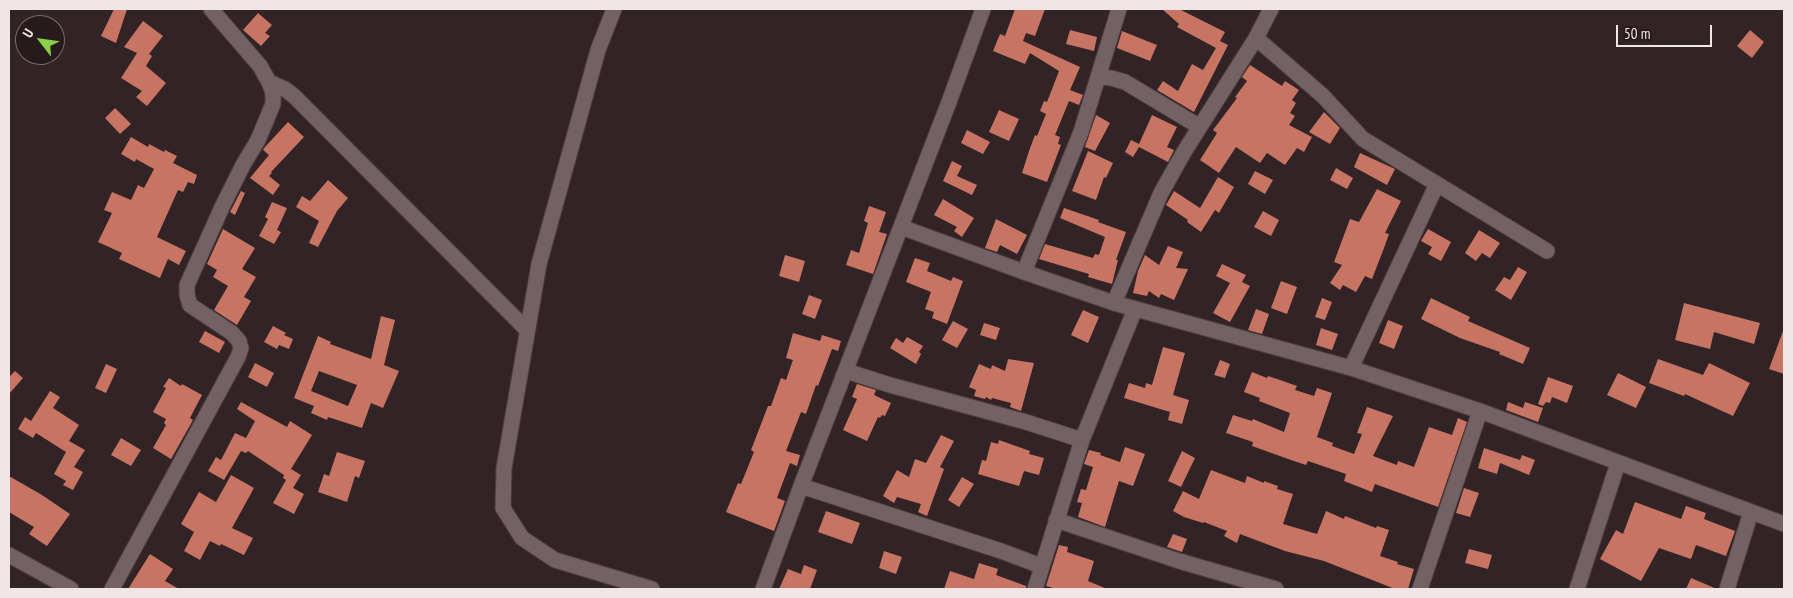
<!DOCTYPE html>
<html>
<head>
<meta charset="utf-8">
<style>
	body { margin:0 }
	#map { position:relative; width:1793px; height:598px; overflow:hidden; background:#322326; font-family:"PT Sans Narrow",sans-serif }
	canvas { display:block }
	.frame { position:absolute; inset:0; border:10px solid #f0e6e7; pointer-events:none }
	.north { position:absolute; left:15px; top:15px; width:50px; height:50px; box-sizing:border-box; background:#271a1c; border:1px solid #776c6d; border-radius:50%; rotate:300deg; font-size:14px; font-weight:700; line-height:20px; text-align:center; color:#f0e6e7 }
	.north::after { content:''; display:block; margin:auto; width:18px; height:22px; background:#89cf48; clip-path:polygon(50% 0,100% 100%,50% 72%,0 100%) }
	.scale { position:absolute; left:1616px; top:25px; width:96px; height:22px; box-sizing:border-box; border:2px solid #f0e6e7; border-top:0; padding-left:6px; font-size:15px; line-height:18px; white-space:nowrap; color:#f0e6e7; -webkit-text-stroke:4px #271a1c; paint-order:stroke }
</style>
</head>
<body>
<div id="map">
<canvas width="1793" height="598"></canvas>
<div class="frame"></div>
<div class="north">U</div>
<div class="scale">50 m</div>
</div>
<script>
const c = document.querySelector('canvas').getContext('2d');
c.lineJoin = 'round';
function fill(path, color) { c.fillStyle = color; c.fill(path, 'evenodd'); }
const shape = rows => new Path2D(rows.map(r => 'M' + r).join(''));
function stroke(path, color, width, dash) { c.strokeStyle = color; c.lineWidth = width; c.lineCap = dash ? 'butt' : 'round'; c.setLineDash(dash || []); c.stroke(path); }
fill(shape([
	[114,9,127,9,116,43,101,36],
	[1015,9,1045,9,1035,36,1026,33,1023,41,1080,67,1070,90,1083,95,1079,105,1069,101,1055,135,1060,137,1058,144,1061,145,1047,182,1022,173,1029,151,1035,135,1037,136,1046,114,1040,111,1044,101,1047,102,1059,71,1030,53,1025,64,993,51,1000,34,1005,36],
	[1162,9,1179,9,1225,32,1220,41,1228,45,1194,112,1157,90,1163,81,1178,91,1192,64,1203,70,1216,48,1177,27,1179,24],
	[258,13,272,25,265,33,270,36,261,46,243,30],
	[143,21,163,36,149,54,152,56,146,66,166,83,147,106,136,97,142,91,121,78,137,53,124,47],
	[1070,30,1097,37,1094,51,1066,44],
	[1750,30,1764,42,1752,58,1737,46],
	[1122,31,1157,45,1150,61,1117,48],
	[1250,65,1282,86,1285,81,1299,90,1292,100,1296,103,1290,113,1295,116,1289,125,1312,137,1304,152,1297,148,1285,165,1267,153,1260,163,1236,147,1219,173,1200,160,1217,133,1213,130,1237,98,1235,97,1247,81,1242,77],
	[115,108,131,124,120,134,105,118],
	[999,110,1019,119,1009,141,989,132],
	[1324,112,1340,128,1330,144,1309,132],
	[1096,115,1110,123,1095,151,1085,147],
	[1152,115,1177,127,1167,147,1174,150,1168,162,1139,147,1133,157,1125,152,1131,140,1139,144],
	[288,122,304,137,271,172,272,173,269,176,280,185,273,195,250,178,269,155,263,150,265,147],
	[967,130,990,142,983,154,961,143],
	[131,137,148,147,149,144,164,152,165,150,177,156,173,163,197,175,194,184,188,182,183,192,178,190,157,237,186,251,179,265,168,259,160,278,119,259,122,253,98,242,112,213,104,210,112,192,131,200,138,185,144,188,154,169,136,159,135,162,121,154],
	[1088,151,1113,163,1106,178,1104,177,1096,200,1072,191],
	[1360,153,1395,169,1387,185,1354,167],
	[952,161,962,166,957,176,977,185,972,195,943,181],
	[1336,168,1353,178,1347,189,1330,180],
	[1255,171,1273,180,1265,194,1248,184],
	[1218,177,1234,187,1219,213,1215,210,1201,232,1187,222,1188,220,1166,205,1174,191,1200,208],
	[328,180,348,198,337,211,318,247,309,243,319,221,296,207,302,196,310,201],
	[1377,189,1401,201,1385,233,1389,234,1384,248,1372,279,1365,276,1356,292,1343,285,1340,290,1330,283,1342,265,1334,262,1350,219,1359,222],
	[241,191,245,193,235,215,230,212],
	[943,199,974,218,962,237,954,231,957,227,934,215],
	[272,202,287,208,277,230,281,232,274,244,259,236,268,219,265,217],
	[869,206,886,212,879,232,887,234,873,274,846,265,851,250,859,253,868,223,864,221],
	[1064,208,1099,220,1098,222,1126,232,1116,260,1118,260,1112,284,1088,277,1089,274,1039,259,1045,244,1093,258,1095,254,1099,255,1105,237,1060,218],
	[1263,211,1279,220,1271,236,1254,227],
	[996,219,1027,235,1017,254,1000,245,997,252,985,248],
	[223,229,255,248,242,269,256,277,244,297,251,301,237,325,214,310,228,286,213,277,217,270,207,264],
	[1428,229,1451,242,1441,261,1428,254,1432,247,1421,241],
	[1479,230,1500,243,1490,258,1482,253,1476,261,1465,253],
	[1168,246,1183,252,1176,268,1188,269,1174,300,1161,294,1159,298,1149,291,1147,296,1133,293,1138,271,1145,255,1159,265],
	[785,255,805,261,799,282,779,276],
	[915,258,930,263,927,271,951,281,953,277,963,281,947,324,932,318,934,312,925,309,931,292,906,282],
	[1222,264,1246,275,1242,282,1250,286,1230,322,1213,313,1230,283,1216,276],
	[1518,267,1527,272,1511,300,1495,290,1504,277,1510,280],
	[1281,281,1297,287,1287,314,1271,308],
	[809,295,822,300,815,319,802,314],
	[1322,298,1332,302,1325,320,1315,317],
	[1431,298,1470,317,1468,321,1530,348,1523,364,1499,354,1500,352,1460,338,1421,319],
	[1684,303,1760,323,1754,344,1714,332,1710,349,1675,340],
	[1256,309,1269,314,1262,334,1248,330],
	[1083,310,1099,317,1088,343,1071,335],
	[381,316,395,320,384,365,399,371,383,408,371,403,362,428,328,417,327,420,311,413,314,406,294,398,318,336,331,342,330,344,371,359],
	[319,371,357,385,348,406,311,391],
	[1388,320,1403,326,1394,349,1379,343],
	[953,321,968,329,957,348,942,340],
	[984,323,1000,328,996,340,980,335],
	[273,326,286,333,284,335,293,339,289,349,279,345,277,349,264,342],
	[1321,328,1338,334,1332,350,1316,345],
	[205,331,225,342,219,353,199,342],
	[1783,331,1784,331,1784,374,1769,369],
	[793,333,820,341,822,335,841,341,838,351,832,349,818,386,816,385,806,414,801,412,786,451,800,455,797,466,790,463,777,498,785,501,774,531,726,512,738,483,741,484,754,452,751,450,768,406,771,406,781,378,786,380,793,360,786,358],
	[907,337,923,346,919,352,921,354,916,364,890,348,896,338,903,343],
	[1163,347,1185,353,1173,395,1189,400,1182,424,1168,420,1170,412,1124,398,1129,383,1145,388,1146,383,1152,385],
	[1008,359,1034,363,1021,411,1010,407,1011,403,992,398,991,400,986,397,985,399,974,396,976,390,969,387,979,364,991,369,992,365,1005,371],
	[1658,359,1703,375,1709,363,1750,383,1733,416,1685,394,1684,396,1649,383],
	[1220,360,1230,364,1225,378,1214,375],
	[255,363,274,373,267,387,248,377],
	[106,364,117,369,106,393,95,388],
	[15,371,23,378,9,394,9,377],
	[1252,372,1267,378,1268,376,1280,380,1297,386,1295,390,1314,396,1317,388,1332,393,1317,437,1333,443,1332,446,1354,454,1362,434,1357,433,1367,407,1393,416,1373,456,1397,465,1398,461,1414,467,1429,427,1452,435,1458,418,1467,422,1438,507,1375,484,1372,492,1344,481,1346,474,1308,461,1306,465,1291,460,1252,446,1253,442,1226,433,1233,415,1252,421,1253,419,1284,432,1290,413,1259,401,1260,398,1244,392],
	[1618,373,1646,387,1636,408,1607,395],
	[1548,377,1573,386,1567,403,1552,397,1550,403,1546,402,1543,406,1538,404],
	[169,378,181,386,182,384,202,395,190,418,193,420,171,459,153,448,166,425,164,423,166,419,153,412,166,388,163,387],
	[857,384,876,390,874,395,891,403,885,416,882,415,880,418,878,417,867,441,843,430,857,399,852,397],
	[50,391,60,397,53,408,79,425,69,441,85,450,74,467,83,472,73,490,63,485,66,481,54,474,66,452,36,433,33,438,18,429,25,417,31,421],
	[241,402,287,427,290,421,312,435,291,469,301,475,293,488,304,494,294,514,273,503,286,480,283,478,284,475,248,451,246,453,241,451,224,480,208,471,216,457,221,460,235,433,246,438,255,421,237,409],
	[1508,402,1523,408,1525,402,1543,408,1538,422,1506,410],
	[941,435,954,441,940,467,944,469,927,516,918,512,921,504,897,497,894,503,883,496,897,470,909,477,915,459,926,463],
	[121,438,141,450,131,466,111,455],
	[999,440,1030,451,1029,454,1044,458,1039,475,1024,471,1019,486,978,474,982,460,986,461,991,442,998,444],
	[1125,447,1145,454,1133,486,1119,481,1105,527,1078,517,1082,503,1077,502,1081,489,1086,490,1093,467,1084,464,1089,450,1101,453,1100,455,1120,462],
	[1484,448,1520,460,1522,455,1535,460,1529,475,1500,463,1497,474,1478,468],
	[1182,451,1195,458,1181,487,1168,481],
	[337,452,365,461,359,478,355,476,347,502,318,492,324,474,329,476],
	[1211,470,1245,483,1247,476,1264,483,1264,481,1278,486,1277,489,1293,494,1283,524,1317,534,1326,511,1344,519,1345,516,1376,528,1377,526,1389,530,1380,556,1398,562,1397,564,1414,569,1408,589,1395,589,1324,561,1285,551,1240,534,1237,543,1224,536,1227,531,1204,522,1203,523,1184,517,1173,511,1183,491,1199,499],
	[231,475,254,488,232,528,253,538,244,555,221,544,220,546,210,541,200,560,184,551,194,532,181,524,199,492,216,502],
	[9,476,42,495,70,514,47,546,29,534,34,527,9,512],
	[962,477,974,484,959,507,948,500],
	[1464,488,1479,493,1470,517,1456,513],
	[1635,502,1681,519,1686,506,1706,513,1704,519,1735,531,1726,556,1696,545,1691,559,1659,548,1641,581,1600,559,1616,530,1623,534],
	[826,511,860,523,852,544,818,532],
	[1173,534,1187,539,1182,552,1167,547],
	[1059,545,1068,547,1067,552,1094,561,1088,581,1107,589,1057,589,1046,586],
	[1469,549,1492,555,1488,569,1465,563],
	[884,551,902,557,896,574,879,568],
	[150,554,173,569,165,581,179,589,128,589],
	[979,563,998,569,996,575,1026,586,1026,589,944,589,950,571,974,579],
	[804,565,817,570,810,589,779,589,788,569,801,574],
	[1691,578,1717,589,1686,589]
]), '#c87463');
const minor = shape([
	[614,9,598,50,539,264,504,468,503,508,522,538,555,560,652,589],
	[1256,38,1323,96,1363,139,1547,251],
	[1099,77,1111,78,1125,82,1200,127],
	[269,82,285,89,294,96,527,330],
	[901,227,1024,272,1114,303,1351,368,1480,411,1784,524],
	[1024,272,1081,132,1119,9],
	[1114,303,1161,193,1184,152,1256,38,1271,9],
	[1351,368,1437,184],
	[846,371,890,385,1026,422,1082,440],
	[801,486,1001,551,1041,566],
	[1056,520,1179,561,1276,589],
	[9,555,71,589],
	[112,589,238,357,241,348,239,341,232,333,190,305,187,295,187,285,223,205,243,165,258,140,273,104,273,93,269,82,260,66,211,9],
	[763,589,801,486,949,102,983,9],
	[1035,589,1082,440,1135,309],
	[1420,589,1480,411],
	[1577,589,1618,463],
	[1727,589,1751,512]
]);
stroke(minor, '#4d4043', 17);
stroke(minor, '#736164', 15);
</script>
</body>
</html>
